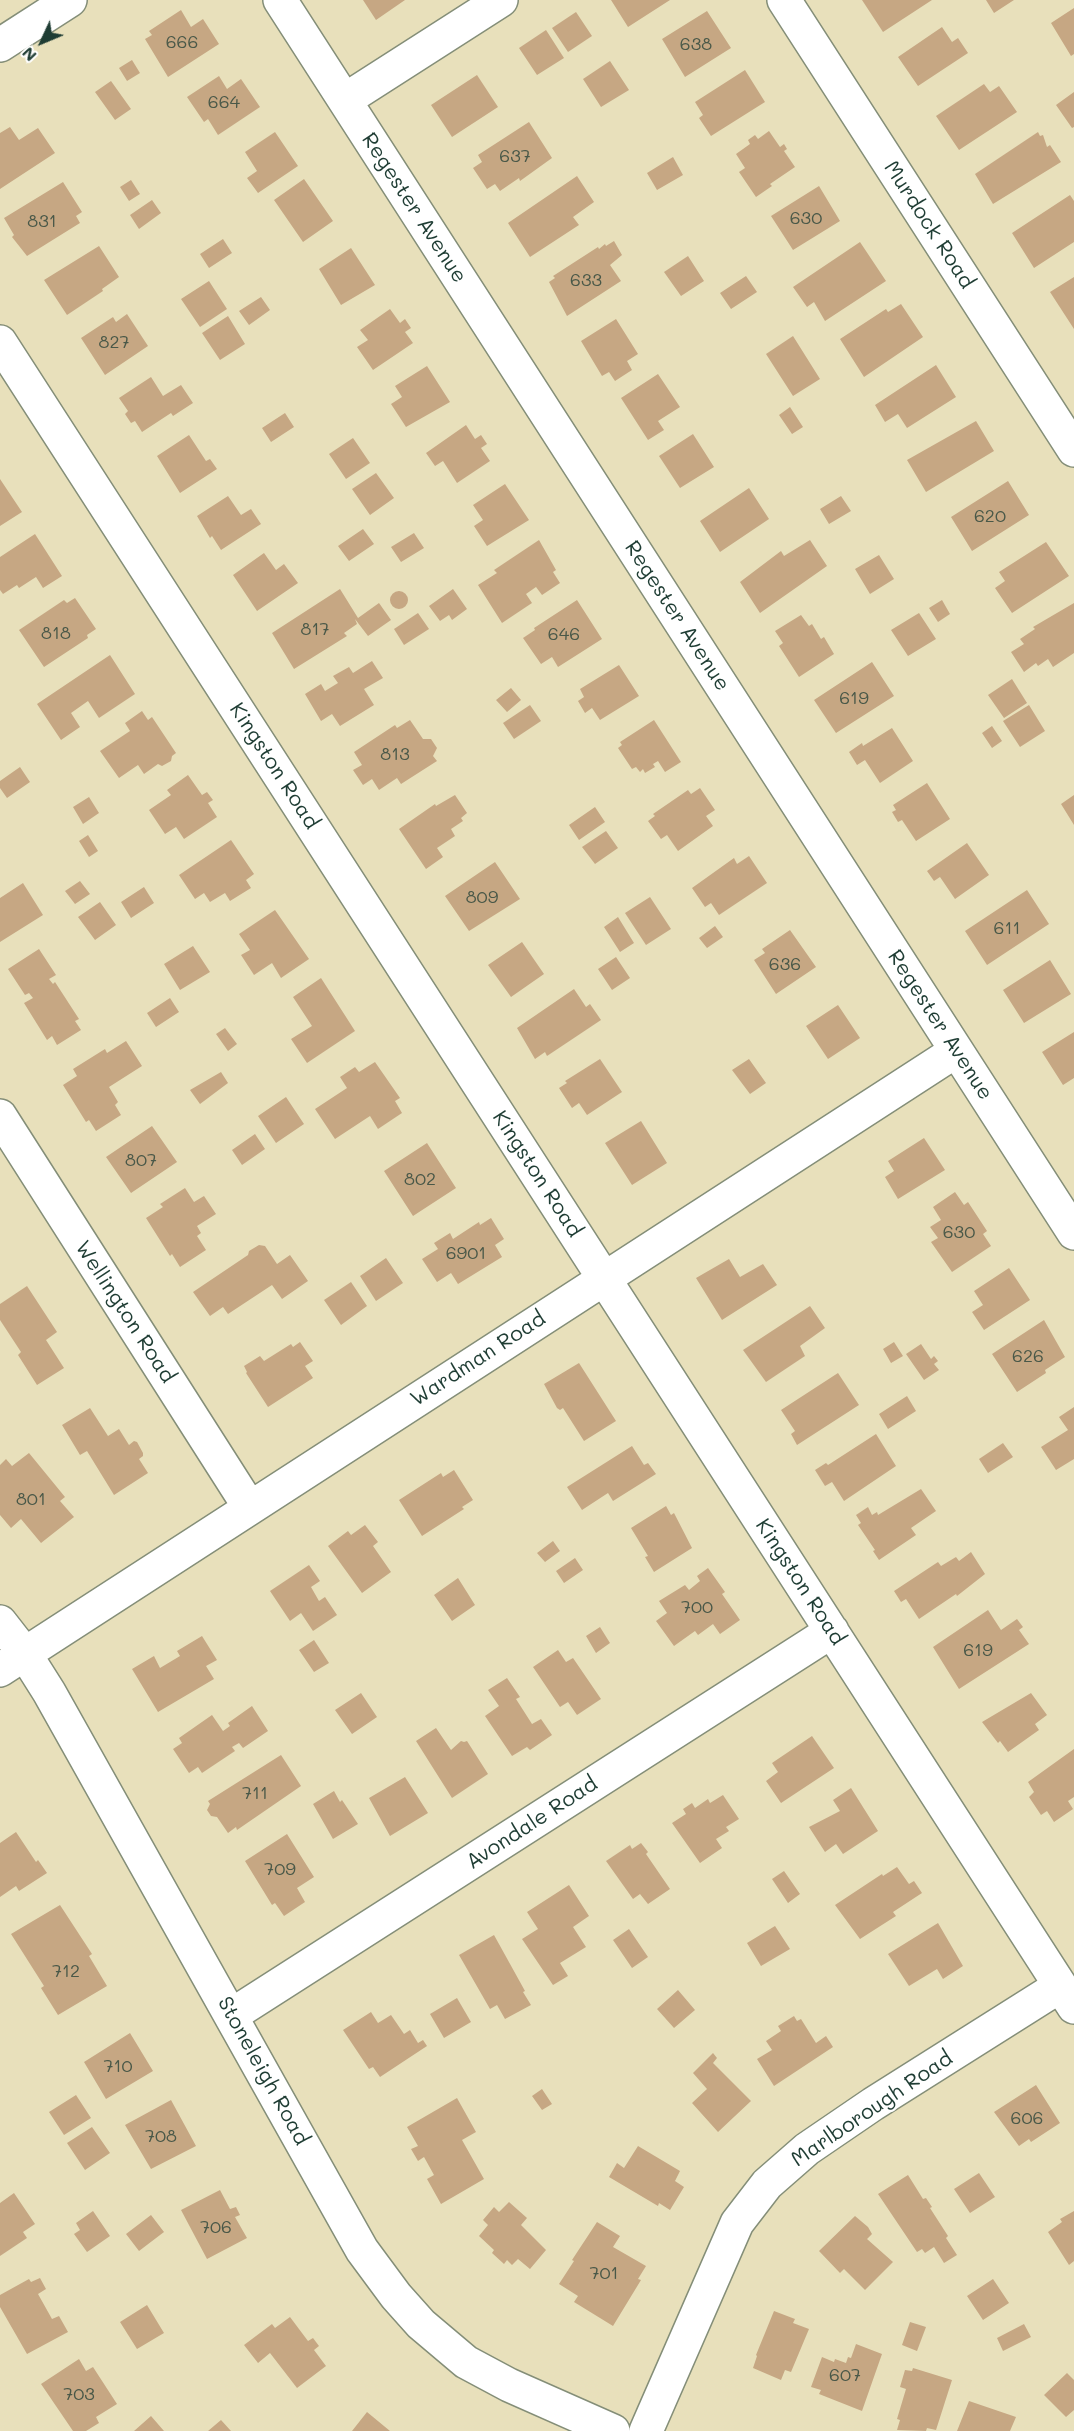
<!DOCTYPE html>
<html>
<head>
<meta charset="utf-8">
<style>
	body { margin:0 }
	#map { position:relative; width:1074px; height:2431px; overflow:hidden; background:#e8e0bb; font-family:Mali,sans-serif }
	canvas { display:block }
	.north { position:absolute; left:12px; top:12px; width:60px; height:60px; -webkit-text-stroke:4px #fff; paint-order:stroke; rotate:226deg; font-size:16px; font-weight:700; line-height:24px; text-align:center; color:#1f3d34 }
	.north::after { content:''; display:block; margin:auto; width:21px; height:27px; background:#1f3d34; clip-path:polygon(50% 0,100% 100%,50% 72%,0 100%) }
</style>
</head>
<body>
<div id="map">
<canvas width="1074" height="2431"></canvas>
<div class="north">N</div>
</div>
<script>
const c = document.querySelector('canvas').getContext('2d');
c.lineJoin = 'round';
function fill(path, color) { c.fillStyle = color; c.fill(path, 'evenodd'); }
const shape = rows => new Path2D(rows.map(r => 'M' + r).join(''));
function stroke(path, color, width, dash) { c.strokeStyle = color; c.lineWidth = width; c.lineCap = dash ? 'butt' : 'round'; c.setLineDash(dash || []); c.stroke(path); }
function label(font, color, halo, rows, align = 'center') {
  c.font = font + ' Mali,sans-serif'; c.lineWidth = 4.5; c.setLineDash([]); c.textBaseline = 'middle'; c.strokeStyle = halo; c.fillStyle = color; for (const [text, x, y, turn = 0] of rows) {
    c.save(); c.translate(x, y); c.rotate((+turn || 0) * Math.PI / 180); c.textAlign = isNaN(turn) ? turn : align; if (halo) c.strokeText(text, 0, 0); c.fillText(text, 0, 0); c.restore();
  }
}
fill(shape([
	[363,0,405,0,376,20],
	[611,0,670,0,628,27],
	[862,0,932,0,883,32],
	[986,0,1014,0,994,13],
	[1074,8,1074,54,1071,56,1051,23],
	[181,10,191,27,203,19,219,44,168,77,145,39,152,35,149,31],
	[707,11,731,48,685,77,662,39],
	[576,12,592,36,568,52,552,28],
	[942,27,952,42,958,38,968,53,918,86,898,57],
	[546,30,564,58,537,75,519,48],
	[132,60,140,73,127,81,119,68],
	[610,61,629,90,601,107,583,79],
	[745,70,765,102,711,136,699,118,703,115,695,102],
	[477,75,498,107,452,137,431,105],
	[219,76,227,89,241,79,260,107,218,135,208,119,204,122,187,97],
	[111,81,131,109,115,120,95,92],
	[984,84,990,92,999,86,1017,112,959,150,936,116],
	[1074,92,1074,127,1072,128,1056,105],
	[529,122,552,158,520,181,519,178,500,191,495,184,487,189,473,168,482,162,478,155],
	[10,127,19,140,38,128,55,153,0,189,0,133],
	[769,131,780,147,784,144,787,149,784,151,795,167,770,184,772,186,756,197,739,172,745,168,736,154,750,144,748,140,755,135,758,139],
	[275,132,298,166,258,193,247,178,257,171,245,152],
	[1038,132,1040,136,1043,135,1047,147,1050,145,1061,162,993,204,975,174],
	[673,157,683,175,657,190,647,173],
	[577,176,594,202,573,217,579,225,530,257,508,223],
	[304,179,333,221,303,242,274,200],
	[131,180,140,194,129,201,120,187],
	[63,182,82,212,76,216,80,223,27,256,12,237,14,235,4,218],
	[819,186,840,221,793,250,771,216],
	[1070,195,1074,201,1074,242,1034,268,1012,233],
	[152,200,161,213,139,229,130,215],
	[223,239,232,253,209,268,200,254],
	[614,241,622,255,610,265,621,281,567,316,549,282,555,278,553,276,598,247,599,249,605,244,606,246],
	[860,242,886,281,825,321,814,302,807,307,793,287],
	[99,246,119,277,102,289,103,291,67,315,44,280],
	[351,248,375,285,341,305,319,269],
	[688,256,704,281,681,296,664,272],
	[746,276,757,292,731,309,720,293],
	[1074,277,1074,329,1050,292],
	[209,281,227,309,200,327,181,299],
	[261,297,270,310,249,325,239,311],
	[901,304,923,337,864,377,840,339,886,309,888,312],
	[390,309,400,323,405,319,411,328,405,332,413,343,373,370,357,347,368,340,360,330],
	[127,314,148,346,105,375,81,338,113,317,116,322],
	[228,316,245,344,220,360,202,333],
	[616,319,638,354,627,361,632,370,615,381,609,372,602,376,581,341],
	[793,336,820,379,793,396,766,354],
	[936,365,956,397,907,428,898,414,885,422,875,405],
	[427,366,450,402,406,427,391,404,402,397,395,386],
	[658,374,680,407,658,421,664,430,648,440,621,398],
	[151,377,163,396,181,385,193,403,173,416,171,413,142,432,135,421,131,423,125,414,128,411,119,398],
	[790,407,803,427,792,434,779,415],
	[285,413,294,427,271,442,262,428],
	[976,421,994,451,926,492,907,460],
	[466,425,475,439,481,435,487,444,481,448,490,461,457,483,443,461,435,466,426,453],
	[693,434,714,467,680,488,659,456],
	[189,435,206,461,210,459,217,469,180,493,157,456],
	[353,438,370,463,346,479,329,454],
	[376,473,394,498,370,515,352,489],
	[0,479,22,512,0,526],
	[1008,481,1029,515,972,551,951,517],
	[505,484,529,520,487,546,474,526,483,520,473,505],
	[749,488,769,519,720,552,700,521],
	[228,496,241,515,251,509,261,524,221,550,212,536,210,538,197,516],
	[841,496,851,511,829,524,820,509],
	[363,529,374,544,349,561,338,546],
	[414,533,424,548,401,562,391,547],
	[35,534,62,576,43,588,36,577,19,588,17,585,3,594,0,590,0,557],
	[539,540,556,570,553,572,560,583,542,595,536,587,526,594,532,603,502,623,478,585,497,573,494,570],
	[810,540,827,566,760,613,740,582,781,551,784,556],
	[1046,542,1069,576,1012,613,995,588,1005,581,999,572],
	[264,553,276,570,284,564,298,583,257,611,233,575],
	[879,555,894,579,870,594,855,569],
	[340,589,358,618,379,603,391,620,368,636,355,619,357,624,344,633,347,636,294,669,272,633],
	[453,589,467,609,452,620,449,615,440,621,429,606],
	'390 600a9 9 0 1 1 18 0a9 9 0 1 1-18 0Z',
	[75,598,96,629,87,635,88,638,44,667,19,630,64,600,67,603],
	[577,600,602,639,558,667,552,657,541,664,523,638,535,630,534,628],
	[942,600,950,614,938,622,929,608],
	[1074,603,1074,653,1053,667,1048,659,1038,666,1036,663,1024,672,1011,652,1024,644,1020,639,1035,629,1033,627],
	[418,613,429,629,404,645,394,629],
	[919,613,936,639,908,656,891,630],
	[801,615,809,626,812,624,821,639,824,637,834,654,799,677,779,646,783,643,775,631],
	[110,655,135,694,99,718,88,701,71,713,80,727,61,740,37,704],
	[372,661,383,678,364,689,374,705,340,726,332,714,321,721,305,694,321,684,325,691,338,683,333,676,349,667,353,673],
	[872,662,894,696,836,733,814,700],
	[619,665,639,696,600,720,592,708,585,713,578,701,584,697,580,689],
	[1012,679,1027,703,1004,718,988,695],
	[511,688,521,700,507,712,496,700],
	[530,705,541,721,514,739,503,723],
	[1029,705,1045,731,1020,747,1003,721],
	[142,711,148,720,152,717,176,753,172,756,171,761,162,766,158,764,144,774,138,765,119,778,100,751,130,731,125,723],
	[410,720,423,739,431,739,437,748,433,756,437,761,401,784,397,778,379,790,372,779,363,785,353,770,362,765,354,752,395,725,397,728],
	[654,720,681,762,665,772,658,761,653,764,655,767,645,773,643,769,640,772,636,767,632,769,618,748,622,745,620,742],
	[992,726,1002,741,992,748,982,733],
	[892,728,913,761,880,783,865,760,857,765,849,752,862,743,863,746],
	[20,767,30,782,7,798,0,788,0,781],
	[188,775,202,795,207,792,213,800,208,803,217,817,184,839,176,827,165,834,149,810,171,795,167,790],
	[927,783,950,819,916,841,902,820,898,822,892,812,896,810,893,805],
	[700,788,715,810,706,816,713,826,678,851,667,835,661,839,648,821,655,816,653,814,688,790,691,794],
	[455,795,467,813,461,818,463,821,451,829,455,836,437,848,443,857,426,869,399,829,435,804,436,806],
	[1074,795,1074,825,1061,804],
	[89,797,99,813,83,824,73,807],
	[595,807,605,822,579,840,569,825],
	[606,831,618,848,595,864,582,847],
	[88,835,98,851,89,857,79,841],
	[231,840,254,874,246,880,251,888,230,901,225,893,210,902,204,893,195,899,179,875],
	[967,843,989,875,955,899,940,877,934,881,927,871],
	[749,856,767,883,719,915,711,903,705,907,692,888,734,858,737,864],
	[495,862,520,899,469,931,445,896],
	[80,881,90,894,75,904,65,891],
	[23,883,43,915,0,942,0,898],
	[144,887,154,903,131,918,121,902],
	[1027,890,1049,924,987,965,965,931],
	[650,897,671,929,646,945,625,913],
	[100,902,116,925,95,940,78,917],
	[275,910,309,959,281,978,272,963,254,975,241,955,250,950,239,934],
	[618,917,634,943,620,952,604,927],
	[715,926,723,937,707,948,699,938],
	[790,930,816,967,776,994,754,960,765,953,762,949],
	[522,942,544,974,511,997,488,965],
	[193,946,210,972,180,990,164,964],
	[39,949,56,975,49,979,53,984,55,982,79,1019,75,1021,81,1030,57,1045,52,1036,47,1040,24,1003,33,998,29,993,25,995,8,969],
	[616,957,630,978,612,990,598,969],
	[1050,960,1071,994,1024,1023,1003,990],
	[321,978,355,1031,307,1063,291,1039,312,1026,293,997],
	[574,989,586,1007,590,1004,601,1020,547,1056,545,1052,535,1059,517,1028],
	[170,998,179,1012,156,1027,147,1013],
	[838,1005,860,1038,828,1059,806,1026],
	[225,1028,237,1044,228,1051,216,1034],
	[1074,1032,1074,1078,1063,1085,1042,1052],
	[126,1041,142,1066,109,1087,118,1102,115,1105,121,1115,96,1131,89,1120,86,1122,63,1085,77,1076,73,1069,105,1049,107,1053],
	[600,1059,622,1092,587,1115,579,1103,572,1108,559,1088,567,1083,565,1081],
	[749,1059,766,1083,750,1094,732,1070],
	[375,1062,400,1098,395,1101,402,1113,378,1129,370,1116,335,1139,315,1109,347,1088,340,1077,355,1067,359,1072],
	[221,1072,228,1083,200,1104,190,1090],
	[286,1097,304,1124,276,1143,258,1116],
	[641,1121,667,1163,632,1185,605,1143],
	[152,1126,177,1162,131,1193,106,1157],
	[255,1134,265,1149,242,1165,232,1150],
	[924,1138,945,1170,898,1199,885,1177,894,1171,888,1161],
	[427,1143,456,1188,413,1216,384,1171],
	[185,1188,194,1202,204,1196,216,1214,197,1226,201,1233,197,1236,206,1250,180,1267,172,1254,170,1256,146,1218,163,1207,160,1204],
	[955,1192,964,1205,968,1202,987,1231,983,1234,991,1246,952,1272,931,1242,938,1238,930,1227,941,1220,933,1207],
	[491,1218,504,1239,495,1245,502,1257,458,1284,451,1273,437,1282,422,1259,438,1249,434,1243,450,1233,453,1239,479,1222,480,1225],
	[259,1245,265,1246,277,1264,290,1255,308,1281,282,1299,272,1285,228,1314,223,1307,210,1316,193,1292,248,1255,249,1251],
	[386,1258,403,1283,376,1301,360,1276],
	[729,1259,740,1277,763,1264,777,1285,722,1320,696,1278],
	[1009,1268,1030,1300,984,1330,972,1312,983,1305,974,1291],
	[351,1282,367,1306,341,1325,324,1300],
	[27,1286,57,1332,46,1340,64,1368,37,1385,18,1355,21,1352,0,1320,0,1304],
	[810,1306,825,1328,800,1346,805,1356,766,1382,743,1350],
	[1044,1320,1065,1357,1045,1370,1046,1373,1017,1392,992,1354],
	[300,1342,313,1361,305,1366,313,1378,268,1407,246,1373,247,1372,244,1366,260,1356,264,1361,291,1344,293,1347],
	[894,1342,903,1356,891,1363,883,1349],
	[921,1344,931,1359,934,1356,938,1361,934,1364,939,1370,924,1380,906,1354],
	[579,1363,616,1421,584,1441,563,1408,560,1410,557,1408,544,1384],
	[838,1373,859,1405,797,1445,791,1434,795,1431,781,1410],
	[907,1396,916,1411,888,1429,879,1414],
	[1074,1407,1074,1459,1056,1470,1041,1447,1068,1430,1059,1417],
	[90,1408,108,1436,119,1429,129,1445,134,1441,137,1442,143,1453,143,1456,139,1459,148,1473,114,1495,87,1451,80,1455,62,1425],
	[876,1434,896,1466,844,1501,832,1482,825,1486,815,1470,826,1463,828,1465],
	[1003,1443,1013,1457,988,1473,979,1459],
	[632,1446,644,1465,648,1463,656,1474,613,1501,608,1493,582,1510,567,1487],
	[29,1453,65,1497,60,1501,74,1517,41,1543,21,1519,11,1528,0,1515,0,1465,6,1459,12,1466],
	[454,1470,473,1500,462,1507,464,1509,422,1536,399,1500,441,1473,443,1477],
	[921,1489,936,1511,911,1528,916,1535,879,1560,873,1551,875,1550,858,1525,861,1523,856,1515,868,1507,872,1515,877,1512,878,1515],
	[666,1506,671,1515,674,1513,692,1548,654,1572,645,1557,648,1556,631,1528],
	[365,1525,378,1542,373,1546,391,1572,362,1593,328,1546,348,1531,351,1535],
	[553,1541,560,1551,545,1562,537,1553],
	[971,1552,985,1574,957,1596,956,1594,919,1619,906,1599,901,1602,894,1591,938,1562,941,1566,956,1557,959,1561],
	[575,1558,583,1570,564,1583,556,1571],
	[309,1565,320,1581,311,1587,319,1601,325,1597,337,1615,313,1631,301,1613,290,1621,270,1591],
	[708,1568,725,1592,722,1594,740,1620,720,1634,713,1624,698,1635,695,1631,674,1646,656,1621,667,1613,659,1601,685,1585,689,1590,700,1581,697,1576],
	[458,1578,475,1605,452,1621,434,1595],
	[988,1610,1001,1630,1017,1619,1023,1627,1019,1630,1029,1644,959,1689,933,1647],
	[600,1627,610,1643,596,1653,586,1636],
	[202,1636,217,1660,206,1666,214,1679,158,1712,132,1669,154,1656,160,1668,180,1656,177,1651],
	[314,1640,329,1663,314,1672,299,1650],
	[558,1650,566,1662,573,1658,601,1699,577,1715,568,1702,560,1707,533,1667],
	[507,1678,520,1697,516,1699,532,1724,541,1719,552,1735,530,1750,527,1747,512,1756,485,1716,499,1706,488,1690],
	[361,1693,377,1717,352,1734,335,1710],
	[1031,1693,1047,1715,1035,1724,1039,1730,1008,1752,1000,1741,998,1743,982,1722],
	[252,1706,268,1731,243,1748,239,1743,232,1747,235,1751,202,1773,198,1767,189,1773,173,1749,182,1743,179,1738,212,1715,223,1731,230,1726,228,1723],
	[436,1728,451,1750,461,1741,464,1742,467,1741,488,1774,452,1798,416,1741],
	[812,1736,834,1768,781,1803,766,1781,778,1772,772,1763],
	[1074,1749,1074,1797,1068,1801,1073,1809,1054,1822,1047,1811,1041,1815,1029,1797,1034,1792,1028,1782],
	[281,1755,301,1786,237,1830,236,1827,228,1833,217,1817,211,1816,207,1810,210,1804,208,1801],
	[405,1777,428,1813,390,1836,369,1798],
	[851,1788,878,1831,843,1854,836,1844,825,1852,809,1827,840,1811,833,1800],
	[334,1791,340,1802,342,1800,358,1824,333,1839,313,1804],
	[723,1795,739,1819,726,1827,729,1831,716,1839,722,1848,700,1863,672,1823,686,1814,683,1809,692,1803,695,1808,708,1799,710,1803],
	[16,1832,36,1862,38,1860,47,1873,19,1891,16,1886,0,1897,0,1843],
	[287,1834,314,1877,297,1888,305,1902,284,1916,275,1903,272,1905,245,1861],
	[641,1843,648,1852,646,1854,670,1889,648,1904,640,1894,633,1899,606,1861,630,1845,632,1849],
	[897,1867,909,1884,914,1881,922,1893,893,1912,896,1916,860,1939,835,1905,882,1874,883,1876],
	[784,1871,800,1894,788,1903,772,1879],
	[569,1885,589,1916,573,1927,586,1947,560,1963,568,1976,553,1985,522,1939,538,1929,527,1912],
	[60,1905,92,1954,89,1956,107,1986,58,2015,41,1988,44,1986,11,1934],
	[938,1923,963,1966,943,1979,937,1969,909,1986,888,1954],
	[775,1926,790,1949,761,1966,747,1943],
	[629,1929,648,1957,632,1968,613,1940],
	[494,1935,525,1991,523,1992,531,2005,505,2019,497,2005,490,2009,459,1955],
	[678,1990,695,2010,674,2028,657,2009],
	[457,1998,471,2022,444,2038,430,2014],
	[371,2012,378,2023,391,2015,404,2034,410,2030,418,2043,423,2040,427,2046,380,2077,373,2067,369,2069,343,2030],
	[794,2016,797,2021,801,2019,816,2043,826,2036,833,2047,774,2086,757,2059,772,2050,766,2041,781,2031,778,2026],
	[130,2033,153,2071,106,2099,84,2062],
	[713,2053,717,2058,713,2063,751,2101,718,2132,692,2103,707,2089,693,2073],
	[1036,2085,1060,2123,1031,2142,1029,2139,1019,2146,994,2112],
	[542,2089,552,2104,542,2110,532,2096],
	[76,2095,91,2118,64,2135,49,2112],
	[457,2098,476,2132,462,2140,484,2179,441,2204,427,2179,434,2175,424,2157,418,2161,411,2149,418,2146,407,2127],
	[171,2100,196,2146,151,2169,125,2125],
	[92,2127,110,2153,85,2170,67,2143],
	[638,2146,680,2171,675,2181,684,2187,670,2210,659,2203,658,2206,609,2177,617,2163,624,2168],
	[979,2173,995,2197,970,2213,954,2189],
	[908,2175,923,2199,926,2198,932,2207,930,2208,948,2236,946,2238,957,2255,944,2263,934,2247,925,2253,922,2249,917,2252,878,2194],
	[220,2190,230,2209,236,2207,240,2215,235,2217,247,2238,207,2259,181,2210],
	[14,2193,35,2224,23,2232,27,2238,0,2256,0,2203],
	[509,2202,527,2218,521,2225,546,2250,530,2269,518,2259,512,2265,507,2260,504,2264,492,2253,494,2250,479,2236,488,2225,483,2220,494,2207,499,2212],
	[93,2211,110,2236,87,2252,74,2234,80,2230,76,2223],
	[1074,2211,1074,2261,1069,2265,1048,2232,1062,2222,1060,2219],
	[151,2215,164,2232,139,2251,126,2234],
	[855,2216,868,2227,872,2234,867,2239,893,2262,865,2290,844,2269,840,2273,819,2251],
	[597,2222,620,2236,613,2247,646,2266,638,2279,641,2280,613,2326,574,2302,578,2296,559,2284,574,2261,572,2260],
	[40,2278,46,2289,38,2294,52,2319,59,2316,68,2332,27,2354,0,2307,0,2295,29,2279,31,2282],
	[993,2279,1009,2303,983,2320,967,2296],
	[147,2305,164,2333,137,2349,120,2322],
	[774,2311,795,2319,793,2323,809,2329,791,2372,785,2370,781,2380,753,2368,757,2356,756,2355],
	[290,2317,308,2341,313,2338,319,2346,314,2350,326,2366,297,2388,270,2353,258,2363,244,2345,272,2324,275,2328],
	[910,2322,926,2327,917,2351,902,2345],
	[1024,2324,1031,2337,1003,2351,997,2338],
	[856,2344,882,2354,862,2411,819,2394,821,2390,811,2387,822,2357,834,2362,835,2359,846,2363,848,2357,851,2358],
	[79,2359,86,2371,93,2367,117,2404,96,2417,99,2423,86,2431,73,2431,41,2384],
	[913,2368,952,2380,936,2430,927,2428,926,2431,897,2430,900,2420,897,2419,906,2389,900,2387,905,2370,912,2371],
	[1067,2373,1074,2380,1074,2410,1066,2417,1044,2395],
	[969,2401,1016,2417,1010,2431,957,2431],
	[367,2412,390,2431,352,2431],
	[151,2416,164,2431,134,2431],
	[221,2420,231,2431,208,2431]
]), '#c6a783');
const street = shape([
	[280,0,1074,1233],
	[784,0,1074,450],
	[0,45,70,0],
	[345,100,501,0],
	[0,342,1074,2007],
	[0,1116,250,1508],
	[0,1622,25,1654,49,1692,362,2250,396,2296,421,2324,466,2362,509,2385,613,2431],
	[0,1670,956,1051],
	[232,2015,832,1631],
	[646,2431,737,2223,767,2184,807,2149,873,2104,1060,1986]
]);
stroke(street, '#848e78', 36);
stroke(street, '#fff', 33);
label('18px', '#495848', null, [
	["666",182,42],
	["638",696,44],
	["664",224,102],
	["637",515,156],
	["630",806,218],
	["831",42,221],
	["633",586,280],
	["827",114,342],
	["620",990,516],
	["817",315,629],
	["818",56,633],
	["646",564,634],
	["619",854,698],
	["813",395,754],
	["809",482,897],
	["611",1007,928],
	["636",785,964],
	["807",141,1160],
	["802",420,1179],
	["630",959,1232],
	["6901",466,1253],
	["626",1028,1356],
	["801",31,1499],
	["700",697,1607],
	["619",978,1650],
	["711",255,1793],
	["709",280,1869],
	["712",66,1971],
	["710",118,2066],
	["606",1027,2118],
	["708",161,2136],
	["706",216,2227],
	["701",604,2273],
	["607",845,2375],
	["703",79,2394]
]);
label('21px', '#1f3d34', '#fff', [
	["Regester Avenue",414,208,57],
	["Murdock Road",929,225,57],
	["Regester Avenue",677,616,57],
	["Kingston Road",274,766,57],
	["Regester Avenue",940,1025,57],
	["Kingston Road",537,1174,57],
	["Wellington Road",125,1312,57],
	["Wardman Road",478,1359,-33],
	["Kingston Road",800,1582,57],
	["Avondale Road",532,1823,-33],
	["Stoneleigh Road",263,2071,61],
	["Marlborough Road",872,2109,-34]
]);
</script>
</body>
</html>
